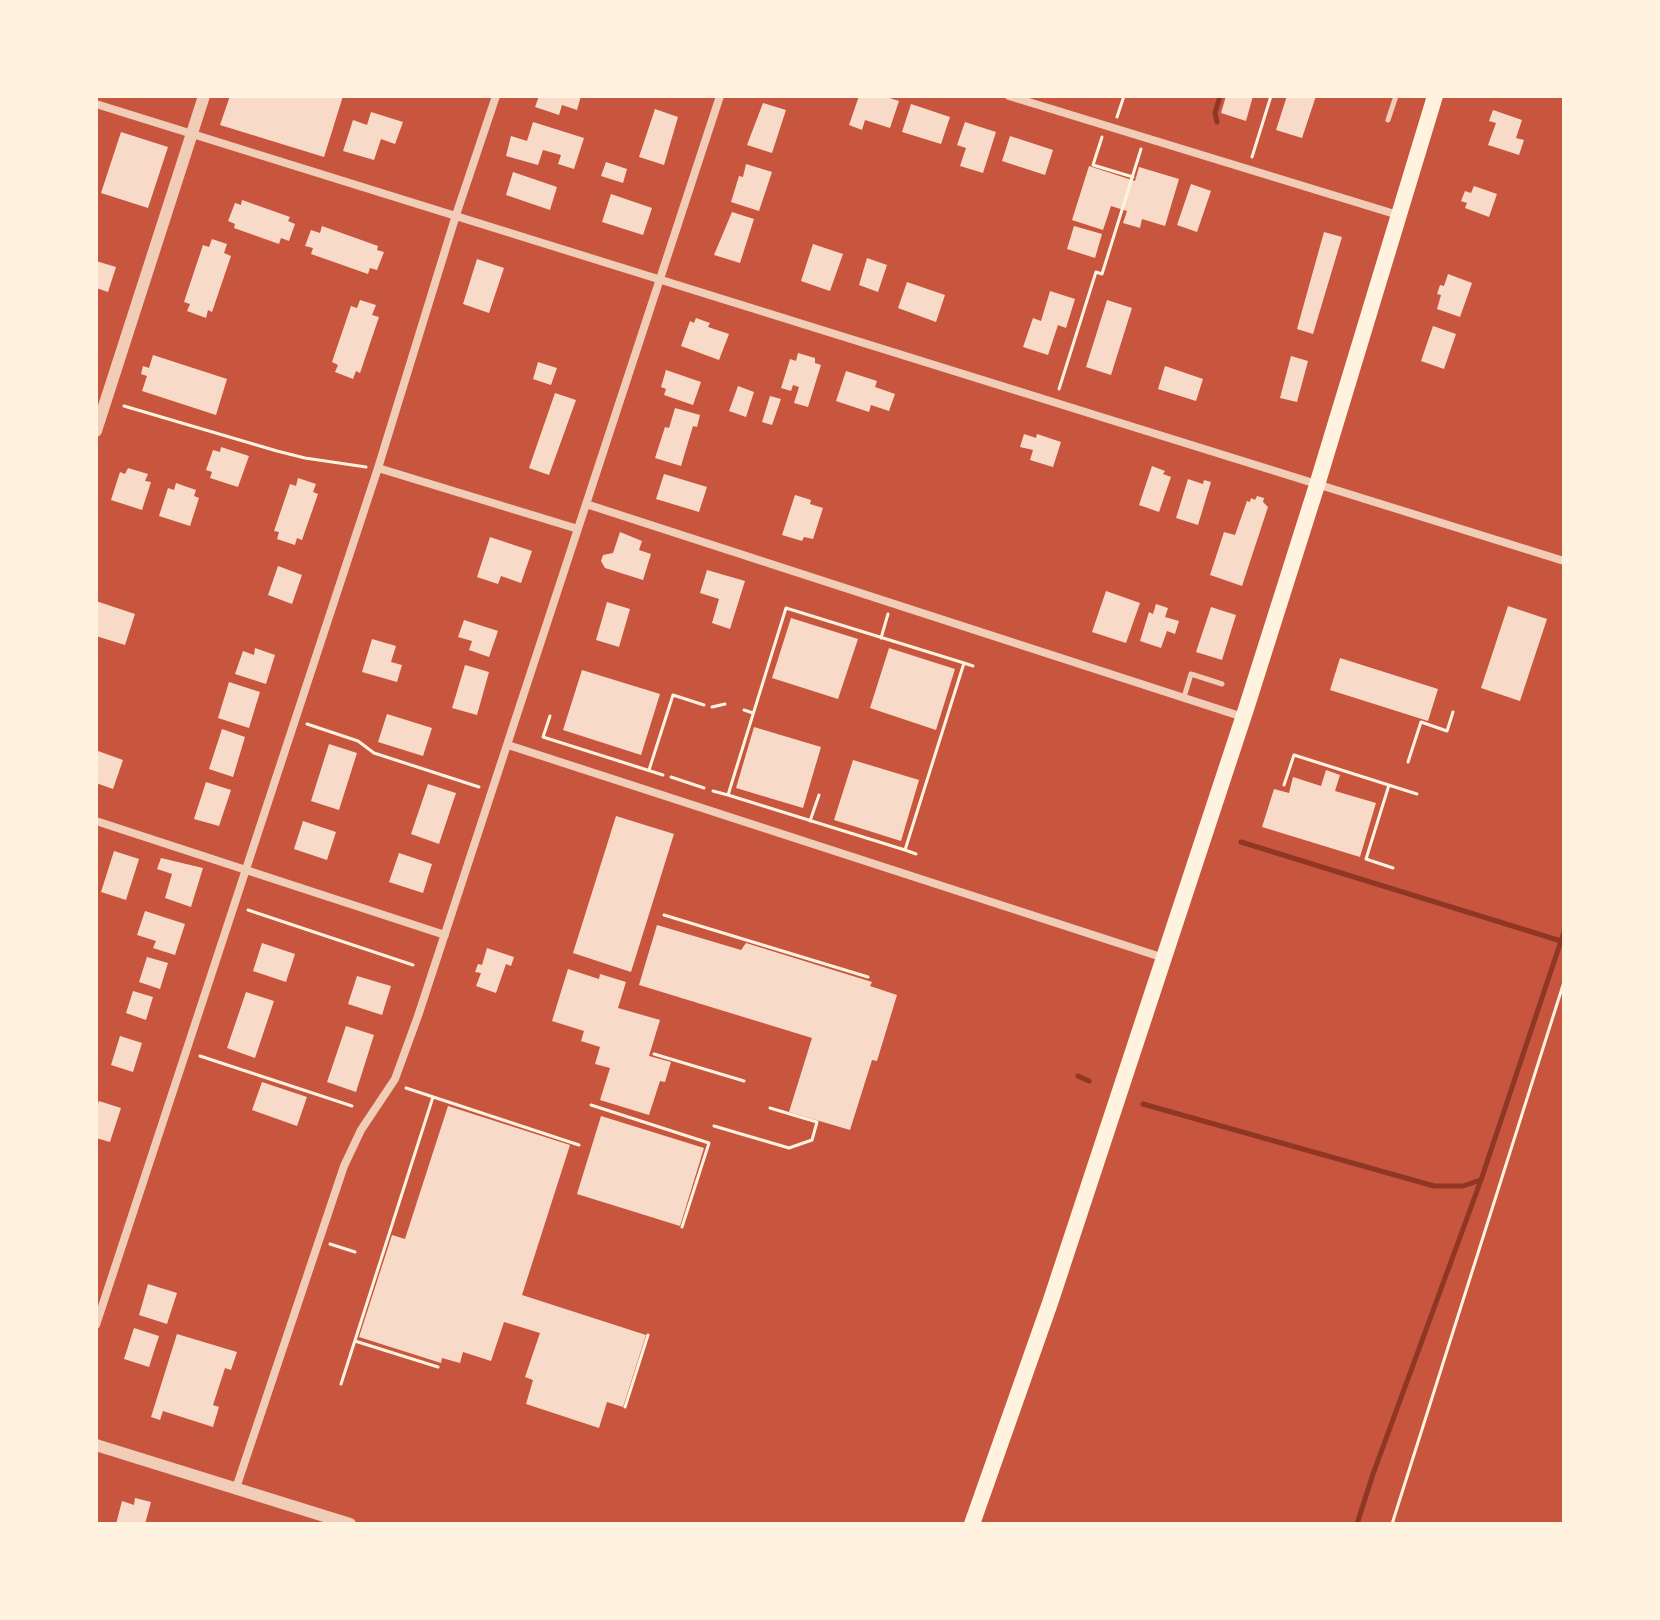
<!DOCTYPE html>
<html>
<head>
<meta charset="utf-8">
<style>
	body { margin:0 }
	#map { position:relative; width:1660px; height:1620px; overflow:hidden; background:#c8553d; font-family:"DejaVu Sans",sans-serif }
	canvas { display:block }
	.frame { position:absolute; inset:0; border:98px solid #fff3e0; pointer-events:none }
</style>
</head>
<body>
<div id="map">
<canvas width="1660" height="1620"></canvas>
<div class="frame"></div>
</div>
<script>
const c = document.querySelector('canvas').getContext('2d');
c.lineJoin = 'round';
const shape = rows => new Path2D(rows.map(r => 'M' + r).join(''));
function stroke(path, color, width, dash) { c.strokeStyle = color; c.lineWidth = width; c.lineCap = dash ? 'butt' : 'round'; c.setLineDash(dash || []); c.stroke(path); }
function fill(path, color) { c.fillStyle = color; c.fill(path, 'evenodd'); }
stroke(shape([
	[1217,122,1215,113,1220,96],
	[1241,842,1561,941],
	[1078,1076,1089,1081],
	[1143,1104,1434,1186,1463,1186,1481,1180],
	[1357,1524,1373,1474,1481,1180,1564,932]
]), '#8f3625', 5);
fill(shape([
	[230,96,343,96,324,157,220,125],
	[539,96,581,96,577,110,562,105,559,115,535,107],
	[859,96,883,96,899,101,890,128,865,120,862,130,849,125],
	[1226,96,1253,96,1246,121,1221,113],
	[1287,96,1316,96,1302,138,1276,130],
	[763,103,786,110,772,153,747,145],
	[911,104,950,117,941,144,902,132],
	[655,109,678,117,664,165,639,157],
	[1493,110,1522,120,1516,138,1524,140,1519,155,1488,145,1496,123,1489,121],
	[371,112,403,122,395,144,381,139,374,160,343,151,353,120,367,125],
	[533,122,584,138,574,169,558,164,561,155,543,150,538,165,506,156,511,136,527,141],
	[965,122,996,132,983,173,960,166,966,148,957,145],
	[121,132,168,147,148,208,101,193],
	[1010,136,1053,150,1045,175,1002,161],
	[606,162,627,169,623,183,601,176],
	[746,164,772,172,759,211,731,202,739,176,743,177],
	[1089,166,1135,181,1139,167,1179,179,1165,226,1142,219,1140,228,1123,223,1127,211,1111,206,1103,230,1072,220],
	[513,172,557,187,550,210,506,195],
	[1191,184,1211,191,1197,232,1177,225],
	[1474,186,1497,194,1489,217,1465,208,1467,203,1461,201,1465,191,1471,193],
	[611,194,652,208,643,235,602,222],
	[242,200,290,217,288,221,295,224,289,241,281,238,279,244,234,228,235,224,228,221,235,203,241,205],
	[732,212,754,219,740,263,714,255],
	[322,226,378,246,377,250,384,252,377,270,370,268,368,274,311,254,313,248,305,246,311,230,320,233],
	[1074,226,1102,234,1095,258,1067,249],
	[1324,232,1342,237,1313,334,1297,329],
	[212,239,227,244,224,253,231,256,212,312,208,310,206,318,187,311,190,304,184,302,203,245,209,247],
	[813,244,843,254,830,291,801,281],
	[867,258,887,265,878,292,859,285],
	[477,259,504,268,489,313,463,304],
	[96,261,116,267,108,292,96,288],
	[1448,274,1472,283,1460,317,1437,309,1441,295,1437,294,1440,285,1444,286],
	[907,282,945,295,936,322,898,308],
	[1050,291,1075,299,1066,328,1058,325,1048,355,1023,347,1033,318,1041,321],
	[360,300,376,305,372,315,379,317,360,373,356,371,353,379,335,372,338,365,332,362,351,306,357,308],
	[1107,300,1132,308,1111,375,1086,367],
	[696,318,710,323,708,327,729,334,719,360,681,346,690,321,694,323],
	[1433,326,1456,334,1444,369,1421,361],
	[798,353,815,358,815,363,821,365,808,407,794,403,799,387,793,385,791,391,781,388,790,359,796,361],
	[153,355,227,379,216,415,142,391,147,376,141,374,143,366,149,368],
	[1291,356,1308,361,1297,402,1280,398],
	[538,362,557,368,551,385,533,379],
	[1165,366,1203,379,1196,401,1158,389],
	[666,370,701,382,693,405,664,395,666,389,661,387],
	[846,371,877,381,875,387,895,394,889,411,871,405,869,412,836,401],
	[738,386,754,392,746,417,729,411],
	[555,393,576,400,549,475,529,468],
	[770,396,781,399,772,425,762,422],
	[675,408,700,415,697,427,693,426,681,466,655,458,665,427,669,428],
	[1024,434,1036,438,1037,434,1061,442,1053,467,1030,460,1033,450,1020,447],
	[221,447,249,456,238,487,210,478,212,472,206,470,213,450,220,452],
	[1152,466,1165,471,1163,474,1171,477,1159,512,1139,505],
	[128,468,148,474,145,481,151,482,142,510,111,500,120,472,125,474],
	[664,474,707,487,699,512,656,499],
	[298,478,316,484,313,492,318,494,302,540,297,538,295,545,277,539,279,532,274,531,290,484,296,486],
	[1188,479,1203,484,1204,480,1211,482,1198,525,1176,518],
	[176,483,196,490,194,496,199,498,190,526,159,516,168,488,174,490],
	[795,495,811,500,810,504,823,508,813,539,804,537,802,541,782,535],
	[1257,496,1264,498,1263,502,1268,507,1242,586,1210,575,1224,532,1235,535,1247,501,1250,502,1251,498,1255,500],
	[620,532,642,541,639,550,651,554,643,580,605,568,601,561,603,555,613,553],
	[490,537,532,551,521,583,501,576,498,584,477,577],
	[278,566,302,575,292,604,268,595],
	[707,570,745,581,730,629,712,623,719,599,700,593],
	[1106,591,1140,603,1126,643,1092,632],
	[96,601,135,614,125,645,96,636],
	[607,602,630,609,619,647,596,640],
	[1156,604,1168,608,1165,617,1179,621,1175,634,1167,631,1161,648,1140,641,1149,612,1153,614],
	[1508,606,1547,619,1520,701,1481,688],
	[1211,607,1236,615,1222,660,1196,652],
	[791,618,858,639,838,699,772,678],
	[464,620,498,631,489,657,469,650,472,641,458,637],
	[372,639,396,646,391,662,402,665,397,682,362,672],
	[255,648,275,655,266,684,235,674,243,651,254,655],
	[889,648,955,669,936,730,870,708],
	[1340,658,1438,689,1428,721,1330,690],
	[465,665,489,672,477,715,452,708],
	[582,670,660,694,641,755,563,730],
	[229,682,260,692,249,728,218,718],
	[387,714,432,728,423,756,378,742],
	[754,727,821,747,803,808,736,788],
	[222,729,245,737,233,777,209,769],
	[329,744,357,753,339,810,311,801],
	[98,751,123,760,113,789,96,783],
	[853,760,919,780,901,841,834,820],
	[1326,770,1340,775,1335,791,1376,803,1360,857,1262,827,1274,789,1289,793,1293,777,1321,786],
	[206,782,231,790,219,826,194,819],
	[428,784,456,793,439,844,411,834],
	[616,816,674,834,631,972,573,953],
	[303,821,336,832,327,860,294,849],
	[114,851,139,859,126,900,101,892],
	[399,853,432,864,423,893,389,882],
	[161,858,203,868,191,907,165,898,172,874,157,869],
	[145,911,185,924,175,955,153,948,156,941,137,935],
	[657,925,741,950,746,943,872,982,870,986,897,995,877,1061,872,1060,850,1130,789,1112,812,1038,639,985],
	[262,943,295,954,286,982,253,971],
	[487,948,514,957,511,966,506,964,496,993,476,986,481,973,475,972,478,964,482,965],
	[147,957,168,963,160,989,139,982],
	[568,969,599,979,600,974,626,982,618,1008,660,1020,649,1056,671,1062,665,1082,660,1081,649,1115,600,1100,610,1068,595,1064,600,1047,581,1041,584,1031,552,1021],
	[357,976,391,986,382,1015,348,1004],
	[133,991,153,997,146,1020,126,1013],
	[246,992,274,1001,255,1058,227,1048],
	[346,1026,374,1035,356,1092,327,1082],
	[120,1036,142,1043,133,1072,111,1065],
	[262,1082,307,1097,297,1126,252,1110],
	[99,1101,121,1108,110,1142,96,1138,96,1110],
	[448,1106,570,1145,522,1295,646,1335,623,1407,607,1402,599,1428,526,1404,533,1380,525,1377,540,1333,504,1322,491,1361,463,1352,460,1363,442,1358,441,1363,359,1337,392,1235,405,1239],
	[601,1116,704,1148,680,1226,577,1194],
	[148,1284,177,1293,167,1324,139,1315],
	[134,1328,159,1336,149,1367,124,1359],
	[177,1334,237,1352,231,1370,225,1368,213,1405,219,1407,213,1427,163,1411,160,1420,151,1417],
	[135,1498,151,1502,145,1524,116,1524,122,1501,134,1505]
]), '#f7dbc8');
stroke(shape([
	[1117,117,1124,96],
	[1102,137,1093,165,1133,177],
	[1252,157,1271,96],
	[1059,389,1096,272,1102,274,1141,149],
	[124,406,277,451,305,458,366,467],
	[786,608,964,663,905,850,728,795,786,608],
	[881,638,888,614],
	[964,663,973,666],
	[712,707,725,704],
	[744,710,753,713],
	[550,716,543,737,663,775],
	[307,724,358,741,374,753,479,787],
	[1408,762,1421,722,1447,731,1453,712],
	[649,770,673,695,704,705],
	[671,777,704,788],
	[1284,785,1294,755,1417,794],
	[1389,785,1366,859,1393,868],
	[713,791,728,795],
	[810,821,819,795],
	[905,850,916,854],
	[248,910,413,965],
	[664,915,868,977],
	[654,1054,744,1081],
	[200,1056,352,1106],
	[406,1088,579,1145],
	[591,1105,709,1143,682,1227],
	[714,1126,789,1148,812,1140,817,1122,770,1108],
	[330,1244,355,1252],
	[355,1341,438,1367],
	[341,1384,433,1097],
	[625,1407,648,1335],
	[1392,1524,1564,982]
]), '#fff3e0', 3);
stroke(shape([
	[1388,120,1396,96],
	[1184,697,1191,674,1222,684]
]), '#f1ccb7', 5);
stroke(shape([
	[1009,96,1398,215],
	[96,104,1564,561],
	[378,468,578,529],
	[586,504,1243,717],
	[508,745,1164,958],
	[96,821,445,935],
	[96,1325,378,468,456,215,496,96],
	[236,1488,344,1166,361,1130,395,1079,418,1016,720,96]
]), '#f1ccb7', 8);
stroke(shape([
	[96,431,204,96],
	[96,1445,350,1524]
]), '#f1ccb7', 12);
stroke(shape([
	[972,1524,1050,1303,1246,709,1317,485,1435,96]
]), '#fff3e0', 16);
</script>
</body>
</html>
